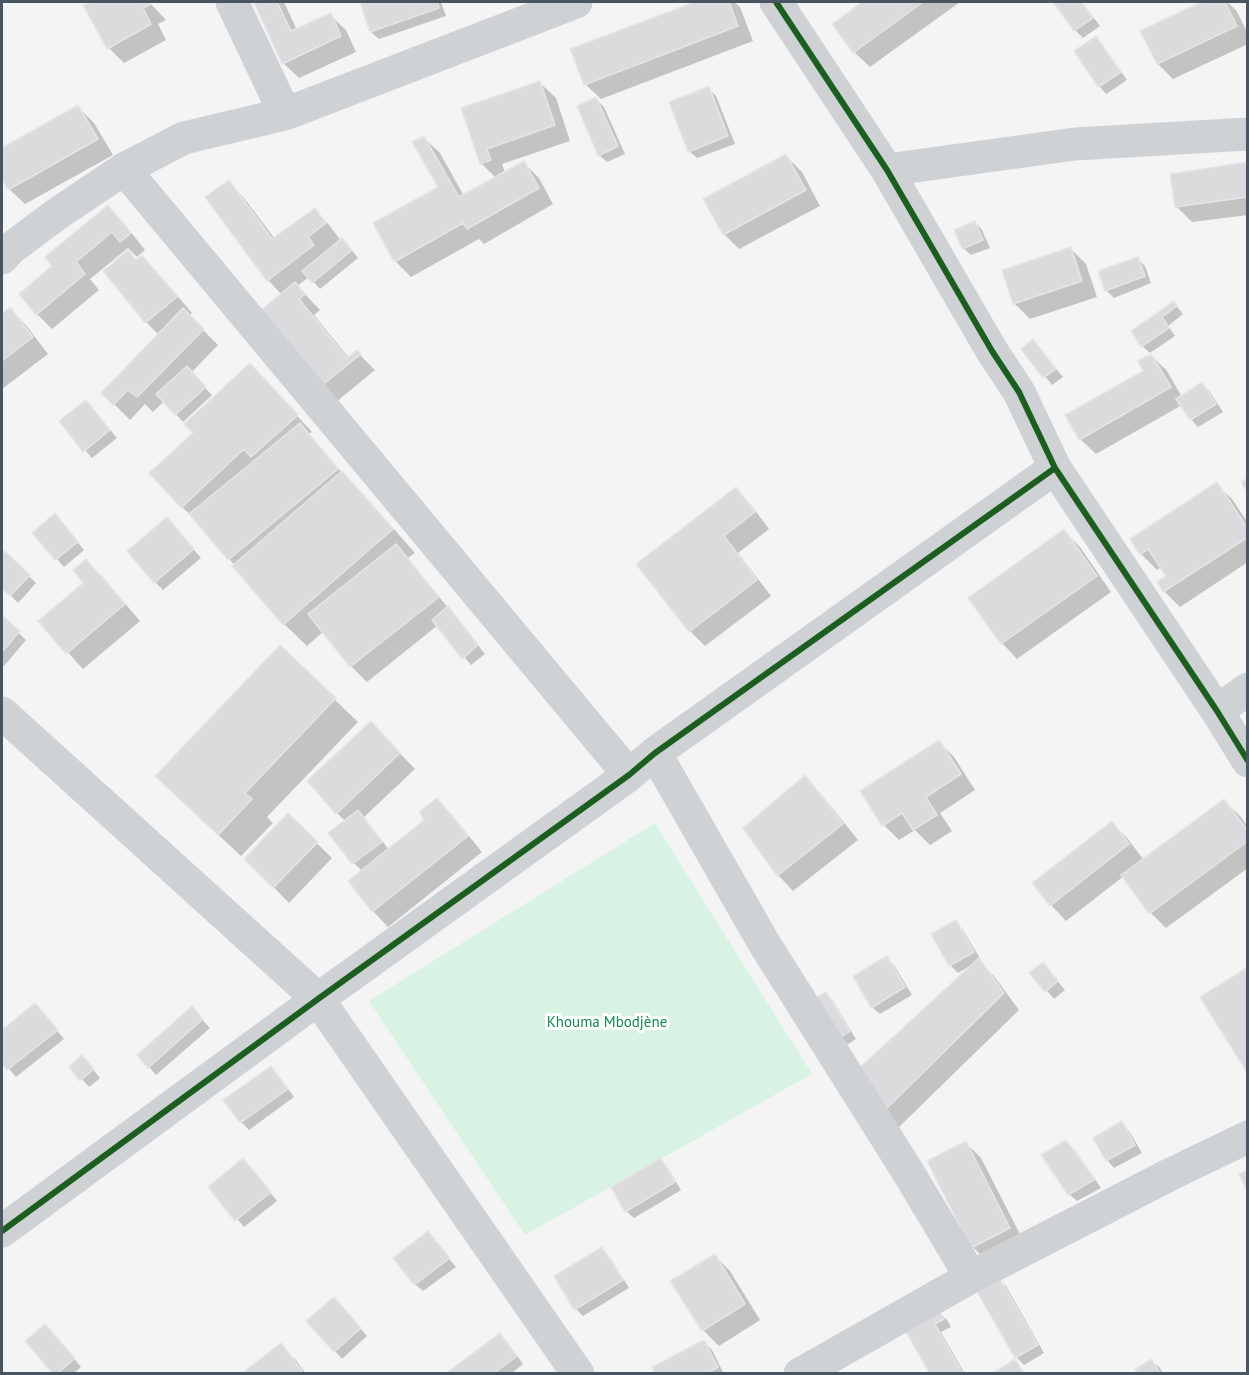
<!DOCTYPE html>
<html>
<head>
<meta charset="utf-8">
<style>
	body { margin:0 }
	#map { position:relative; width:1249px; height:1375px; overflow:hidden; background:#f4f4f4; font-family:"PT Sans",sans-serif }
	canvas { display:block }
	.frame { position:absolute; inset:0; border:3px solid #495561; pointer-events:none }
</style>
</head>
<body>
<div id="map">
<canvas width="1249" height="1375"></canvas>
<div class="frame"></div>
</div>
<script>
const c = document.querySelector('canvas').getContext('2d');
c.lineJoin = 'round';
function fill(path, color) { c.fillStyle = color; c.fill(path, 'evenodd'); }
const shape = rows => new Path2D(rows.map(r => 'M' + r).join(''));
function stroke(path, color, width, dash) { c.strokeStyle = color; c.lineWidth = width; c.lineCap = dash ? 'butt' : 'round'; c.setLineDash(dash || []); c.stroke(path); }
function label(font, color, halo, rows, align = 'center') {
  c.font = font + ' "PT Sans",sans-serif'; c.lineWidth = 6; c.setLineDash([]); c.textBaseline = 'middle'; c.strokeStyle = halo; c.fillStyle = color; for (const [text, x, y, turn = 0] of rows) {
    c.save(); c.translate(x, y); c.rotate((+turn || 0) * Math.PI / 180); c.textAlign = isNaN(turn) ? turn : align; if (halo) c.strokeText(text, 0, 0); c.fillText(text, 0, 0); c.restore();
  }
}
fill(shape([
	[655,823,812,1074,525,1235,369,1001]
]), '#d8f3e3');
fill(shape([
	[94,2,142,2,144,4,149,2,166,20,158,24,166,40,124,63,109,48,85,6],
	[256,2,284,2,297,30,330,15,346,30,356,52,299,78,283,63],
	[361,2,441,2,446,16,379,39,371,32],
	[699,2,734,2,740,7,753,41,601,99,585,84,572,50],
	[865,2,960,2,870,67,854,52,834,24],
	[1055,2,1082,2,1100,26,1083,38,1075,30],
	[1205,2,1227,2,1236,10,1248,34,1248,44,1173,79,1158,64,1142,32],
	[1096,38,1103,46,1127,80,1106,94,1099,86],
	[540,83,556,98,570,141,502,164,505,173,524,163,539,178,553,204,484,244,479,239,411,277,395,261,440,187,424,138,440,153,464,196,496,178,481,163,463,109],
	[708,88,716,96,735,144,697,158,689,151],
	[596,99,604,107,625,154,607,162,599,155],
	[78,107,94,123,113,155,25,204,9,189,2,175,2,150],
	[786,156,802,172,820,206,739,249,724,234],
	[1248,164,1248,215,1192,222,1176,206],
	[228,182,244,198,275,239,315,210,330,226,341,241,350,248,358,258,320,289,309,277,297,286,320,310,314,315,349,358,357,352,375,370,336,402,321,386,282,295,268,280],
	[108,207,123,222,145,250,137,257,128,248,90,279,99,290,52,329,37,314,54,266],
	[975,222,982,230,990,248,971,255,963,248],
	[1071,249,1086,264,1097,297,1030,319,1014,303],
	[142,257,158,273,192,313,189,316,218,345,191,373,212,395,183,422,164,401,153,412,145,404,130,420,103,393,159,335,146,322,137,261],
	[1137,258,1145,266,1151,283,1114,298,1106,290],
	[1174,303,1183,314,1168,326,1175,336,1150,353,1142,346,1133,332],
	[10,309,26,325,48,354,2,389,2,316],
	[1033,341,1063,377,1052,385,1023,349],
	[1151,355,1167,371,1182,397,1202,384,1210,392,1223,412,1198,427,1191,419,1182,405,1096,454,1080,439,1145,372],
	[265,381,312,432,309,434,346,477,365,496,415,553,408,558,485,654,471,665,438,625,367,682,351,666,324,631,307,646,284,624,198,522,182,507],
	[93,409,117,438,92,458,61,422],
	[1216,484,1232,499,1248,523,1248,562,1180,607,1164,591,1168,576,1161,567,1157,570,1141,554,1132,539],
	[736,489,751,505,769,529,738,553,771,596,705,646,690,631],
	[62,523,84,550,64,567,34,533],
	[174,527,201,558,163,590,155,582],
	[1064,531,1080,547,1111,592,1017,659,1002,643],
	[5,553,36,583,18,603,2,587,2,556],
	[86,561,102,576,140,621,83,669,40,622,85,583],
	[2,617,26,640,4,666,2,664],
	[280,647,358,722,267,817,273,823,241,856,180,799],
	[386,739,415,769,364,817,389,850,426,820,437,800,452,815,482,852,388,927,373,911,362,871,354,863,345,821,337,813],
	[939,742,954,757,975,790,940,813,952,831,930,845,915,830,899,840,884,825],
	[805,777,820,793,858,840,793,891,778,875],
	[1224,801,1240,816,1248,827,1248,868,1166,928,1151,913,1124,876,1066,921,1051,905,1112,823,1127,838,1144,860],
	[288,815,332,858,289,903,246,859],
	[956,922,963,930,981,960,979,961,994,976,1019,1010,899,1127,884,1112,973,964,958,973,950,965],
	[886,958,894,965,912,995,880,1014,872,1007],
	[1050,972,1065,990,1054,999,1032,973],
	[825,994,833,1001,856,1039,840,1049],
	[35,1005,64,1039,16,1077,2,1061,2,1032],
	[199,1016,210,1028,156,1075,139,1055],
	[89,1065,100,1078,89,1087,71,1067],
	[271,1068,278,1075,294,1097,249,1130,241,1122,225,1100],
	[1122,1123,1129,1131,1142,1153,1114,1168,1107,1160],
	[1066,1142,1074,1149,1101,1188,1077,1201,1069,1194],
	[966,1143,981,1158,1025,1244,988,1263,973,1247,929,1161],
	[660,1160,668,1168,681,1190,634,1218,626,1211],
	[251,1168,277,1201,244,1227,210,1187],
	[428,1233,456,1267,423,1291,415,1284],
	[602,1249,609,1256,629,1288,583,1316,576,1309],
	[714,1255,730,1271,760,1320,719,1346,703,1330],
	[998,1279,1006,1286,1044,1353,1024,1365,1016,1357],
	[341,1306,367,1336,342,1359,335,1351],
	[939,1312,947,1320,951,1327,941,1332,965,1374,931,1374,907,1331],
	[52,1333,81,1367,73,1374,55,1374],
	[500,1335,508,1343,523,1364,511,1374,447,1374],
	[704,1342,712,1350,724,1374,657,1374],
	[280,1345,296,1360,306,1374,244,1374],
	[1152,1361,1160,1368,1163,1374,1140,1374]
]), '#0003');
const building = shape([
	[91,2,137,2,138,5,145,2,150,2,151,4,143,8,151,24,107,49,83,5,91,2],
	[254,2,277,2,291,31,331,13,341,36,282,64,254,2],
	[360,2,437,2,439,8,370,32,360,2],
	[695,2,729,2,738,26,584,85,570,49,695,2],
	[862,2,923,2,853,53,832,24,862,2],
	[1053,2,1081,2,1093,18,1074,31,1053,2],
	[1201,2,1225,2,1237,26,1157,64,1140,31,1201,2],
	[1096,36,1121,72,1098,87,1074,51,1096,36],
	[540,81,555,125,487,149,491,160,480,164,461,108,540,81],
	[709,86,728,136,688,152,669,102,709,86],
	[596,97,618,146,598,156,577,106,596,97],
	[78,105,98,139,8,190,2,178,2,148,78,105],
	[424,136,459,197,524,161,539,188,467,229,463,223,394,262,373,223,438,187,412,142,424,136],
	[786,154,806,190,723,235,703,199,786,154],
	[1248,162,1248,197,1175,207,1170,174,1248,162],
	[229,180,272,239,315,208,326,223,308,237,314,245,267,281,205,197,229,180],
	[108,205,131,233,120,242,112,232,76,262,85,274,36,315,19,294,52,266,45,257,108,205],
	[975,221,983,240,962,249,954,230,975,221],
	[342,238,352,250,312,283,302,271,342,238],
	[1071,247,1082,281,1013,304,1002,270,1071,247],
	[128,250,136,260,142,255,177,297,145,323,103,271,128,250],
	[1138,257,1145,276,1105,291,1098,271,1138,257],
	[295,282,305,294,299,299,347,358,357,350,361,354,320,387,259,312,295,282],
	[1174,301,1177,306,1162,317,1169,328,1141,347,1131,331,1174,301],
	[10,307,33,337,2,361,2,314,10,307],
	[183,308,204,329,137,397,128,390,113,405,101,393,183,308],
	[1033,339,1056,369,1043,378,1021,349,1033,339],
	[1151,354,1171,387,1079,440,1065,415,1143,371,1138,361,1151,354],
	[250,363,298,415,251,457,244,449,181,508,149,473,193,433,184,424,250,363],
	[187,366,206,387,175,415,156,394,187,366],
	[1202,382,1216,404,1190,420,1176,399,1202,382],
	[86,400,110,430,83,452,59,421,86,400],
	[300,423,338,469,228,560,189,514,300,423],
	[342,471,393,529,283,625,232,566,342,471],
	[1248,478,1248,493,1241,482,1248,478],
	[1217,482,1248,529,1248,537,1163,592,1157,582,1166,576,1148,549,1140,555,1130,539,1217,482],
	[736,487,755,512,724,536,757,580,689,632,636,564,736,487],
	[55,513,78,542,55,560,32,533,55,513],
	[167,517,194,549,154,583,127,551,167,517],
	[1064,529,1097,576,1001,644,968,598,1064,529],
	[396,544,439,597,350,667,308,614,396,544],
	[5,551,30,575,10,596,2,589,2,554,5,551],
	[86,559,125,604,66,654,38,621,83,583,73,570,86,559],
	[448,606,478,645,462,659,432,620,448,606],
	[2,615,20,631,2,652,2,615],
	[280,645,336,698,245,793,252,799,218,835,155,776,280,645],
	[371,721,400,753,336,814,307,781,371,721],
	[939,740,961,774,926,797,937,815,913,830,902,813,882,826,860,791,939,740],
	[805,775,843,824,777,876,743,828,805,775],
	[437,798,468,836,372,912,348,881,424,820,419,812,437,798],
	[1224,799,1248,831,1248,841,1149,914,1121,875,1224,799],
	[358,810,382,842,352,864,328,833,358,810],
	[288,813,318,842,273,888,244,859,288,813],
	[1112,821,1129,844,1050,906,1032,883,1112,821],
	[956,920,974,952,949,966,931,934,956,920],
	[887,956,905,987,871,1008,853,976,887,956],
	[979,958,1004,993,882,1113,855,1072,979,958],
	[1043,962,1058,981,1045,992,1029,973,1043,962],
	[1248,967,1248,1074,1200,997,1248,967],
	[826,992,850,1031,832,1043,808,1003,826,992],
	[35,1003,58,1030,7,1070,2,1063,2,1030,35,1003],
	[192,1006,203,1019,148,1068,137,1055,192,1006],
	[82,1055,94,1069,80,1081,69,1067,82,1055],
	[271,1066,288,1089,240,1123,223,1100,271,1066],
	[1122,1121,1135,1145,1106,1161,1093,1138,1122,1121],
	[1066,1140,1095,1179,1068,1195,1041,1155,1066,1140],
	[966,1141,1010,1228,971,1248,927,1161,966,1141],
	[243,1158,271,1192,235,1221,208,1187,243,1158],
	[661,1158,675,1182,625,1212,611,1187,661,1158],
	[1248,1170,1248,1193,1239,1174,1248,1170],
	[428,1231,450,1258,414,1285,393,1258,428,1231],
	[602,1247,623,1280,574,1310,554,1276,602,1247],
	[715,1254,745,1304,702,1331,670,1281,715,1254],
	[999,1277,1038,1345,1015,1358,976,1290,999,1277],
	[334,1297,361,1328,334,1352,306,1321,334,1297],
	[939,1310,944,1319,935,1324,963,1374,930,1374,905,1330,939,1310],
	[45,1324,75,1358,57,1374,53,1374,25,1341,45,1324],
	[500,1333,517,1356,493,1374,445,1374,500,1333],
	[704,1340,718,1367,706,1374,655,1374,652,1367,704,1340],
	[281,1343,302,1371,298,1374,241,1374,281,1343],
	[1015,1359,1024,1374,992,1374,1015,1359],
	[1152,1359,1160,1374,1138,1374,1135,1369,1152,1359]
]);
fill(building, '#dbdbdd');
stroke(building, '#e5e5e6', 1.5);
stroke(shape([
	[232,2,285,114],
	[776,2,887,170,992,351,1019,392,1055,468,1217,711,1248,761],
	[124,169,629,775],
	[887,170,1075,144,1248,134],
	[2,258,10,249,57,214,124,169,184,138,285,114,576,2],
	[1217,711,1248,689],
	[2,713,318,999,578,1374],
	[655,753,764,943,908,1172,971,1277],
	[2,1231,318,999,629,775,655,753,1055,468],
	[800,1374,971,1277,1171,1174,1248,1137]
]), '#cfd2d4', 33);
stroke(shape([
	[776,2,887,170,992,351,1019,392,1055,468,1217,711,1248,761],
	[2,1231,318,999,629,775,655,753,1055,468]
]), '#1b5e20', 6);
label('15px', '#158750', '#fff', [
	["Khouma Mbodjène",607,1023]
]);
</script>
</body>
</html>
